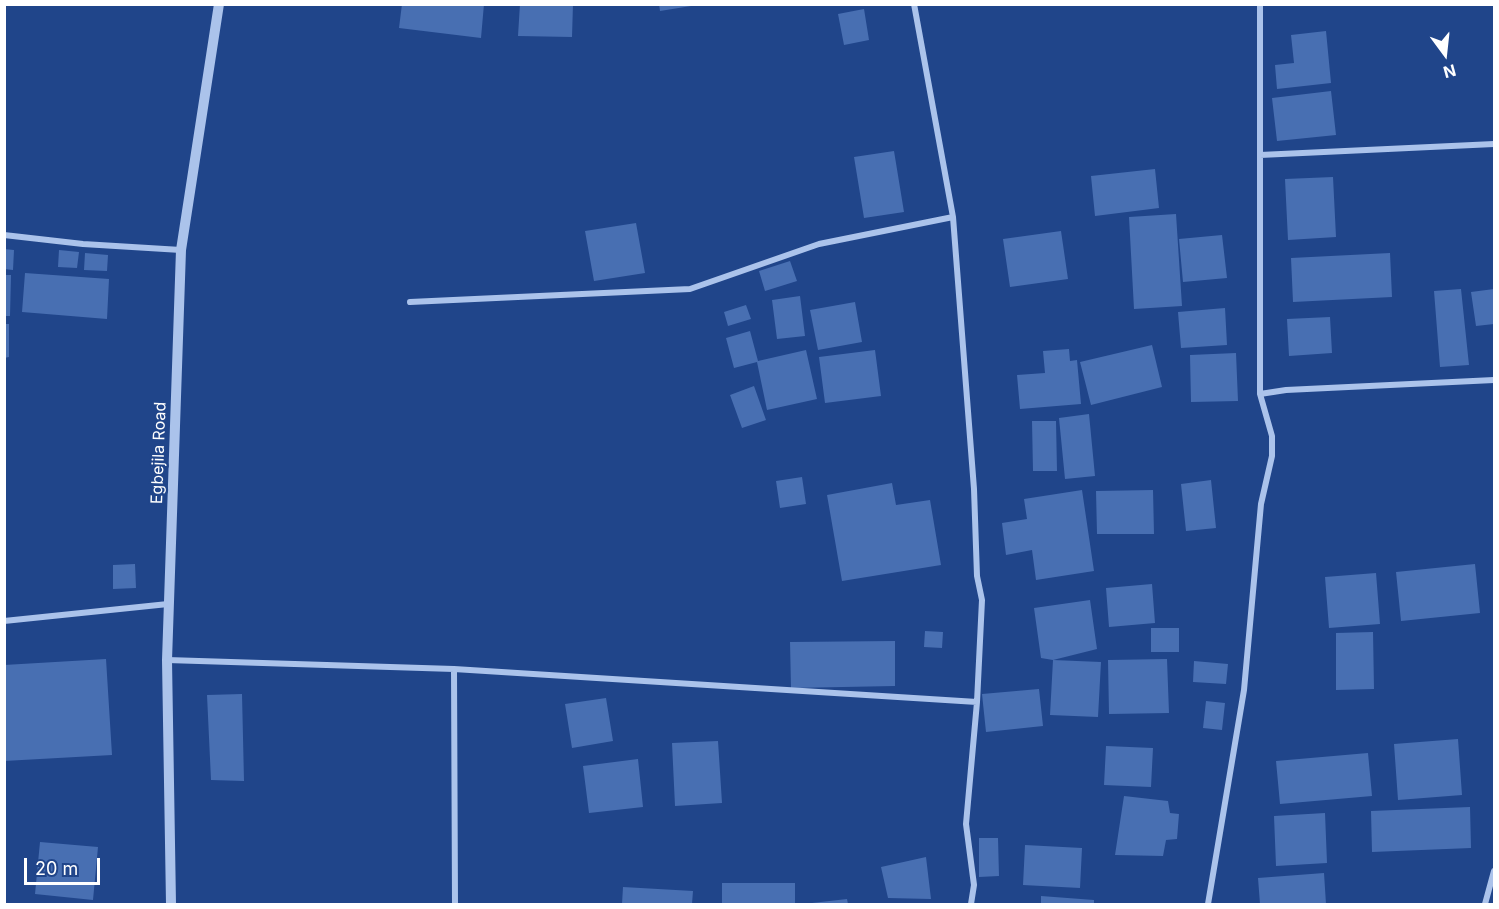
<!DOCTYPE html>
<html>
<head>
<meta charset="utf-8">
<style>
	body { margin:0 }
	#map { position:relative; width:1499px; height:909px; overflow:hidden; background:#20458a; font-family:Inter,sans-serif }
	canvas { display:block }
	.frame { position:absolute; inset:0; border:6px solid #fff; pointer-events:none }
	.north { position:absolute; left:1415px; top:24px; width:60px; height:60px; -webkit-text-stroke:4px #20458a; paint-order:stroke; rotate:165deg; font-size:16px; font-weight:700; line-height:24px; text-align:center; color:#fff }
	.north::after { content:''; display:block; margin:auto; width:21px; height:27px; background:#fff; clip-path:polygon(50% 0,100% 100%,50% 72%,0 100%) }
	.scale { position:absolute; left:24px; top:858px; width:76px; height:27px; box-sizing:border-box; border:3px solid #fff; border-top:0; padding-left:8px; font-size:18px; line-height:21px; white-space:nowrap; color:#fff; -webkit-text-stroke:4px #20458a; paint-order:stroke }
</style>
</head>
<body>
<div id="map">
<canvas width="1499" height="909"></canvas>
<div class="frame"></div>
<div class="north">N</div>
<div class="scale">20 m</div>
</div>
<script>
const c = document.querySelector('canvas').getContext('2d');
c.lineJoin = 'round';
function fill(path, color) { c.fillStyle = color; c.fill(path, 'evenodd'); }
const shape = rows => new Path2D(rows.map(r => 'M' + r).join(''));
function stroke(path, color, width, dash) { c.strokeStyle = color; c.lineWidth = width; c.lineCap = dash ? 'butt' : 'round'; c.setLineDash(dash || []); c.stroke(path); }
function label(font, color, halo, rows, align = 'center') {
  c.font = font + ' Inter,sans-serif'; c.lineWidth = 4.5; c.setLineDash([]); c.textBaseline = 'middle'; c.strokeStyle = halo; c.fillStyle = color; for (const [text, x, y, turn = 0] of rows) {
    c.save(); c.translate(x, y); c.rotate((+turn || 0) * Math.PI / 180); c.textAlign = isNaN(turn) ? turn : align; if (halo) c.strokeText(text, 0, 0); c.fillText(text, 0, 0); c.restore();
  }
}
fill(shape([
	[402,4,484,4,481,38,399,28],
	[520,4,573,4,572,37,518,36],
	[659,4,690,4,691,6,660,11],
	[864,9,869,40,844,45,838,14],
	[1326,31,1331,83,1277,89,1275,65,1294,63,1291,35],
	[1331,91,1336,135,1277,141,1272,98],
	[894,151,904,212,864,218,854,157],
	[1155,169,1159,208,1095,216,1091,176],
	[1333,177,1336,237,1288,240,1285,179],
	[1176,214,1182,306,1134,309,1129,217],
	[636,223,645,273,594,281,585,231],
	[1061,231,1068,279,1010,287,1003,239],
	[1222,235,1227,278,1183,282,1179,239],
	[4,249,14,250,13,270,4,269],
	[59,250,79,252,77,268,58,267],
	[85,253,108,255,107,271,84,270],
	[1390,253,1392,297,1293,302,1291,258],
	[790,261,797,281,765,291,759,271],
	[25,273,109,279,107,319,22,312],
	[5,275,11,275,10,316,5,316],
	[1461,289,1469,365,1440,367,1434,291],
	[1494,289,1494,324,1476,326,1471,292],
	[800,296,805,336,777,339,772,300],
	[855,302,862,342,818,350,810,310],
	[746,305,751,319,728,326,724,312],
	[1225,308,1227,345,1181,348,1178,312],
	[1330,317,1332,353,1289,356,1287,319],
	[4,324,9,324,9,357,4,358],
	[750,331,758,361,806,350,817,399,767,410,757,362,734,368,726,338],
	[1152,345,1162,387,1091,405,1080,362],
	[1069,349,1070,361,1077,360,1081,404,1020,409,1017,375,1045,373,1043,351],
	[875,350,881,396,825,403,819,357],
	[1236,353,1238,401,1191,402,1190,355],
	[754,386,766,420,742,428,730,395],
	[1089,414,1095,476,1065,479,1059,418],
	[1032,421,1056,421,1057,471,1033,471],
	[802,477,806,504,780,508,776,481],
	[1211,480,1216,528,1186,531,1181,484],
	[892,483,896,505,930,500,941,565,842,581,827,495],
	[1082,490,1094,571,1036,580,1032,550,1006,555,1002,523,1027,519,1024,499],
	[1153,490,1154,534,1097,534,1096,491],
	[135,564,136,588,113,589,113,565],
	[1475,564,1480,613,1401,621,1396,572],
	[1376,573,1380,624,1329,628,1325,577],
	[1152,584,1155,623,1109,627,1106,588],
	[1090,600,1097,649,1053,660,1101,662,1098,717,1050,715,1053,660,1041,658,1034,608],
	[1151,628,1179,628,1179,652,1151,652],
	[925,631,943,632,942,648,924,647],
	[1373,632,1374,689,1336,690,1336,633],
	[895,641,895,686,791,688,790,642],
	[106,659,112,755,4,761,4,665],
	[1167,659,1169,713,1109,714,1108,660],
	[1194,661,1228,664,1226,684,1193,682],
	[1039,689,1043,726,986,732,982,694],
	[242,694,244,781,211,780,207,695],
	[606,698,613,741,572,748,565,704],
	[1206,701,1225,703,1222,730,1203,728],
	[1458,739,1462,795,1398,800,1394,744],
	[718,741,722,803,675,806,672,743],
	[1106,746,1153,748,1151,787,1104,785],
	[1368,753,1372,796,1280,804,1276,761],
	[638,759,643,807,589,813,583,766],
	[1124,796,1168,801,1170,813,1179,814,1177,839,1166,840,1163,856,1115,855],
	[1470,807,1471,848,1372,852,1371,811],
	[1325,813,1327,863,1276,866,1274,816],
	[979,838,998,838,999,876,979,877],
	[40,842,98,847,93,900,35,894],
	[1025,845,1082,848,1080,888,1023,885],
	[926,857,931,899,888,898,881,867],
	[1324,873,1326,904,1260,904,1258,878],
	[722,883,795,883,795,904,722,904],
	[623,887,693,891,692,904,622,904],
	[1041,896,1094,900,1094,904,1041,904],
	[847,899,848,904,812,904,812,903]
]), '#486fb2');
stroke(shape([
	[914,4,953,217,974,489,977,576,982,600,977,702,966,824,974,885,971,904],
	[1260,155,1494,144],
	[4,235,83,244,181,250],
	[410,302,690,289,819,244,953,217],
	[1260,394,1286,390,1494,380],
	[4,621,168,604],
	[167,660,454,669,977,702],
	[454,669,455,904],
	[1208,904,1244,690,1261,504,1272,456,1272,436,1260,394,1260,4],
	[1485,904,1494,871]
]), '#abc3eb', 6);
stroke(shape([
	[171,904,167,660,181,250,219,4]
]), '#abc3eb', 10);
label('16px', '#fff', '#20458a', [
	["Egbejila Road",159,453,-88]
]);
</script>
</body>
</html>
